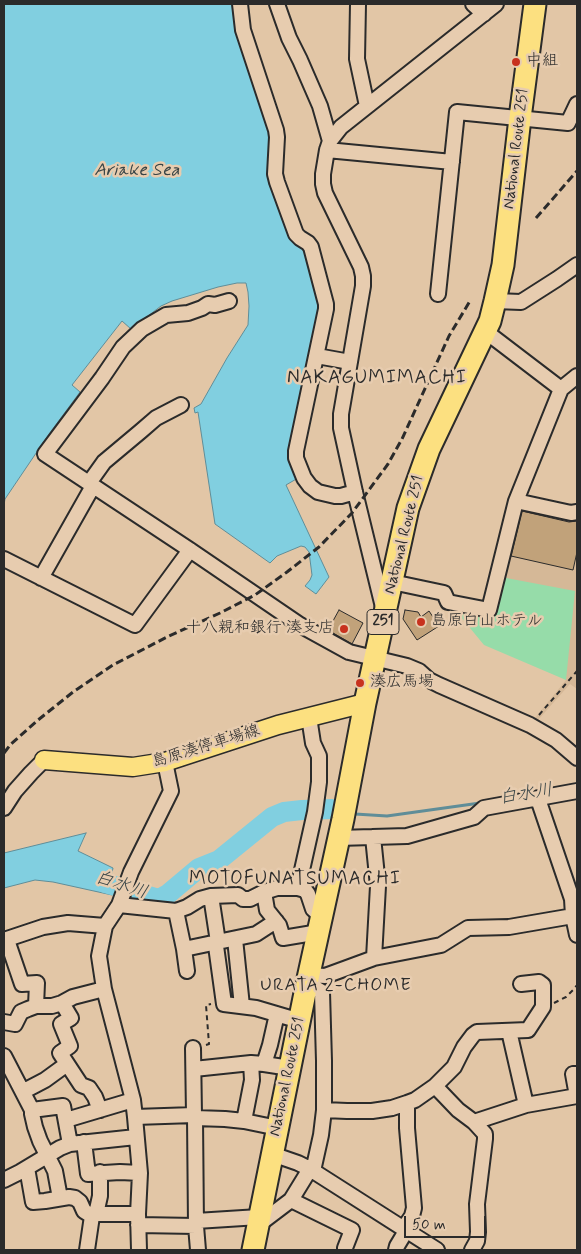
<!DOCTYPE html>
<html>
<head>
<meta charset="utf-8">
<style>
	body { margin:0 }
	#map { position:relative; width:581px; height:1254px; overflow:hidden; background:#e2c6a6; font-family:Mynerve,sans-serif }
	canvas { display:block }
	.frame { position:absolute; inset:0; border:5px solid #2b2b2b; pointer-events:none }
	.scale { position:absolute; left:404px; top:1216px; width:82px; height:22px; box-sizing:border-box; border:2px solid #2b2b2b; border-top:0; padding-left:6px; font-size:15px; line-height:18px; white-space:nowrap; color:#2b2b2b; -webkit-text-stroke:4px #e7ccaf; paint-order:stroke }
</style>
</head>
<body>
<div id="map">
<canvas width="581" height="1254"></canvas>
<div class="frame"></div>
<div class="scale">50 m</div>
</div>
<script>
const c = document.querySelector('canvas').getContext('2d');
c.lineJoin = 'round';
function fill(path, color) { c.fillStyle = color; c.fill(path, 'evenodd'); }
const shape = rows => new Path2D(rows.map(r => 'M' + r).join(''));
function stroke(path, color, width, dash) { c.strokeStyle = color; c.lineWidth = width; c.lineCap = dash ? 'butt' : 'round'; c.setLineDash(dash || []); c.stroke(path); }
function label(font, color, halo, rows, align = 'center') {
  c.font = font + ' Mynerve,"Klee One",sans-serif'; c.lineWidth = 5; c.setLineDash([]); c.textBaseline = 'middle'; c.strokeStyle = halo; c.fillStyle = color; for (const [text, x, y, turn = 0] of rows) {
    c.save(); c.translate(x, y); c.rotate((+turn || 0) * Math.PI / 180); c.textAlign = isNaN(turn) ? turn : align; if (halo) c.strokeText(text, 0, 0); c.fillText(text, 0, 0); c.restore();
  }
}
fill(shape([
	[520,505,577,517,577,689,570,684,538,720,535,718,566,680,501,577]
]), '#d5b897');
fill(shape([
	[501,577,575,591,566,680,484,645,456,611,491,618]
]), '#96dca9');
const water = shape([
	[4,4,232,4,235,28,257,91,271,137,273,188,290,239,307,249,325,306,298,478,286,485,329,577,316,594,305,586,310,580,312,575,309,552,305,547,301,546,277,556,270,563,215,524,198,412,195,413,194,408,201,404,227,358,248,325,249,306,248,292,246,283,237,283,218,287,172,301,161,306,131,329,122,321,72,385,80,392,49,434,5,499,4,505,4,4],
	[86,833,78,851,113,868,111,878,119,880,118,884,121,885,119,894,113,893,112,895,53,882,35,880,4,888,4,853,86,833]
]);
fill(water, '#81cfe0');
stroke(water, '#5f8d98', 1);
stroke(shape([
	[355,814,387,816,480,803]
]), '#5f8d98', 3);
stroke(shape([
	[105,883,159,899,168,894,199,868,219,860,272,817,284,812,302,810,332,809]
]), '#81cfe0', 20);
const building = shape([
	[522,511,569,522,577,521,577,552,573,570,511,556,522,511],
	[339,610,363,623,352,644,328,630,339,610],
	[405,610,418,612,421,617,429,611,439,626,417,640,403,619,405,610]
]);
fill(building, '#c1a27a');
stroke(building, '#2b2b2b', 1);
const minor = shape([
	[240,4,243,30,276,130,277,137,275,174,277,182,296,234,300,238,308,243,311,247,326,304,326,309,296,451,296,458,304,478,310,486,318,492,335,496,341,496,355,492],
	[277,4,289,38,300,60,320,106,330,141],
	[358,4,357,59,367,106],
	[473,4,484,14],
	[327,150,452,162],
	[438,294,457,112,568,123,577,104],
	[229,301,215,305,208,304,202,308,188,313,166,315,142,329,123,347,102,378,45,454,190,550,300,625,349,652,407,666,419,671,429,680,439,685,530,725,556,740,577,758],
	[495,301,521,302,557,279,577,265],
	[485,331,561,389],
	[317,356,350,362],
	[89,483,104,462,141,431,156,418,181,405],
	[516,501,571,513,577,512],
	[4,559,135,625,190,550],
	[41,578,93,486],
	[392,582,444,593,448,602,489,610,516,501,561,389,577,376],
	[383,607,355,492,341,428,341,414,363,286,363,276,361,267,325,193,323,184,323,174,327,150,330,141,341,127,496,4],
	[538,799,572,899,573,916,577,935],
	[4,808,15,791,31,773,44,760],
	[373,837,378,886,374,958],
	[338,838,407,836,474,817,484,808,577,791],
	[298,888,315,812,319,782,319,756,313,743,309,717],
	[264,892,267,910,279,925,283,938,319,932],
	[211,896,218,942,216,946,224,1004,256,1008,300,1021],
	[119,905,176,911,187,907,200,899,211,896,238,895,243,899,250,899,264,892,277,888,298,888,305,890,308,894,313,909,322,917],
	[176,911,184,949],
	[235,939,242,1006],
	[4,940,43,927,68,923,105,926],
	[7,940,22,984,37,983,36,1006],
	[187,971,184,949,256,934,276,921],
	[309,975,325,976,374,958,441,945,468,928,509,927,573,916],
	[307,983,322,992,324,1061,324,1110,321,1135,313,1171],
	[62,1003,71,1018,61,1024,70,1046,60,1053,81,1085,89,1088,95,1097,100,1110],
	[4,1022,15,1024,21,1012,28,1009,36,1006,52,1006,62,1003,73,997,104,989],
	[509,1031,526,1105],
	[193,1048,194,1115,195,1118,196,1226,198,1250],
	[4,1056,32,1110,32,1114,35,1127,40,1141,55,1171,60,1198],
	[264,1064,270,1045,277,1014],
	[194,1069,251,1063,264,1064,290,1068],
	[435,1086,458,1110,474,1122,485,1134,485,1139,477,1204,478,1232,477,1241,472,1250],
	[24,1091,45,1080,67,1064],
	[32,1110,63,1106,70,1144],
	[324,1110,347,1111,372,1111,392,1108,407,1103,415,1100,435,1086,454,1067,464,1047,473,1035,477,1032,528,1030,543,1007,543,985,539,982,521,984],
	[135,1117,194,1115],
	[195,1118,225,1119,244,1121,278,1128],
	[66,1120,133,1100],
	[244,1121,252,1080,251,1063],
	[474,1122,526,1105,577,1096,573,1074,577,1074],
	[84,1142,88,1174,120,1172,140,1173],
	[272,1154,298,1163,310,1169,437,1250],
	[27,1168,33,1202,45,1201,69,1197,75,1198,80,1202,84,1211,92,1216],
	[4,1180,20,1172,60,1148,70,1144,136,1137],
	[291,1200,352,1230,345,1248],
	[96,1214,100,1196,100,1172],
	[196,1221,259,1217],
	[138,1225,196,1226],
	[258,1225,291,1200,310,1169],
	[403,1229,412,1216,414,1208,407,1128,407,1103],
	[87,1250,92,1216,96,1214,138,1214],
	[139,1250,138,1214,140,1173,135,1117,133,1100,104,989,99,956,105,926,119,905,131,872,171,791,165,762],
	[396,1250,397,1246,406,1231]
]);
const major = shape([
	[44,760,133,767,165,762,278,725,365,703]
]);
const highway = shape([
	[253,1250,307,983,343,819,365,703,408,508,429,449,490,321,495,301,503,265,520,118,535,4]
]);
stroke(minor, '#2b2b2b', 18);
stroke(major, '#2b2b2b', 21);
stroke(highway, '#2b2b2b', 25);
stroke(shape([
	[539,715,577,671],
	[554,1003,566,997,574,989,577,985],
	[206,1045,209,1044,206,1005,211,1004]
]), '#2b2b2b', 2, [5, 4]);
stroke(minor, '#e7ccaf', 14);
stroke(major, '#fce080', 18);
stroke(highway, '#fce080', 21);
stroke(shape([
	[536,218,577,171],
	[4,753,11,744,38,720,73,692,113,665,169,636,220,613,255,595,287,572,319,547,352,513,388,464,402,439,449,336,470,301]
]), '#2b2b2b', 3, [8, 4]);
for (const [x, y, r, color] of [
	[516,62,5,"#c8321e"],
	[421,622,5,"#c8321e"],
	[344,629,5,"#c8321e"],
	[360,683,5,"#c8321e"]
]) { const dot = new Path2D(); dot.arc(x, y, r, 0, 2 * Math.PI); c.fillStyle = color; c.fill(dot); stroke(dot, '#e7ccaf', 2); }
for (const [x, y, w] of [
	[383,622,32]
]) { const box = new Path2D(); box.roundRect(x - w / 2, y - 12.5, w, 25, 4); c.fillStyle = '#e7ccaf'; c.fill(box); stroke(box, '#2b2b2b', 1); }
label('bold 15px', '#2b2b2b', null, [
	["251",383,622]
]);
label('16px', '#2b2b2b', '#e7ccaf', [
	["中組",526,62],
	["島原白山ホテル",431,622],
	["十八親和銀行 湊支店",334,629,"right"],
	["湊広馬場",370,683]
], 'left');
label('16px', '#2b2b2b', '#e7ccaf', [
	["National Route 251",517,149,-83],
	["National Route 251",405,535,-76],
	["島原湊停車場線",206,747,-17],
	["National Route 251",288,1077,-78]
]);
label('italic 18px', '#384446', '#e7ccaf', [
	["Ariake Sea",137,171],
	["白水川",526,795,-9],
	["白水川",121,886,18]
]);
c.letterSpacing = '1px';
label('18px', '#2b2b2b', '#e7ccaf', [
	["URATA 2-CHOME",336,986]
]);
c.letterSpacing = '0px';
c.letterSpacing = '1px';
label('19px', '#2b2b2b', '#e7ccaf', [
	["NAKAGUMIMACHI",377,379],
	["MOTOFUNATSUMACHI",295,880]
]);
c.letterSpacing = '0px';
</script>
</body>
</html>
